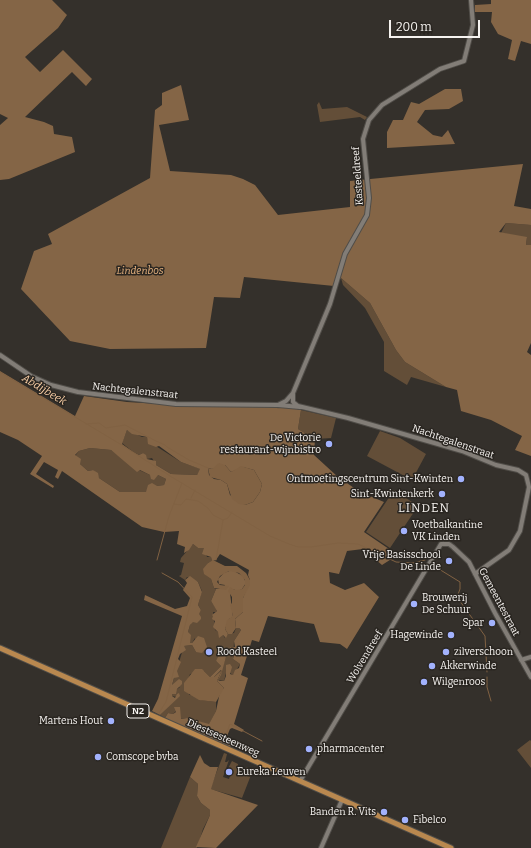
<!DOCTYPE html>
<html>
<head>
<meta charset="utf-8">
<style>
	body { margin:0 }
	#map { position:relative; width:531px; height:848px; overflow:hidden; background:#34302b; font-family:Bitter,serif }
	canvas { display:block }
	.scale { position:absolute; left:389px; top:20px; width:91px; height:18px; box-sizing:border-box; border:2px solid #f6f3f0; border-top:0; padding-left:5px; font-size:12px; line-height:14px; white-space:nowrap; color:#f6f3f0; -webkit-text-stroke:3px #2a2621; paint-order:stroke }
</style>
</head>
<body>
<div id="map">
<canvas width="531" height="848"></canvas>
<div class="scale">200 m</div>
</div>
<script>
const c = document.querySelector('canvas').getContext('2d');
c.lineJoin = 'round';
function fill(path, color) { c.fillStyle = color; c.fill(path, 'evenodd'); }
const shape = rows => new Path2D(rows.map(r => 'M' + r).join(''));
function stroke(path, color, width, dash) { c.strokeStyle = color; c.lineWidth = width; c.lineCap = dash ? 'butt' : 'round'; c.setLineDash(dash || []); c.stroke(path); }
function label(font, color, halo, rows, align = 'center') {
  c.font = font + ' Bitter,serif'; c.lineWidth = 3; c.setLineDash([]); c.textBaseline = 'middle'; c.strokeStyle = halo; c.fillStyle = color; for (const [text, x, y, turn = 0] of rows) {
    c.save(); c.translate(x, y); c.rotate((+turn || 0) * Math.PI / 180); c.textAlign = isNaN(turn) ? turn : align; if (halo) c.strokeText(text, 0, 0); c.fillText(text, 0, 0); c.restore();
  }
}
fill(shape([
	[319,102,322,109,347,107,367,117,365,120,360,117,320,122,317,105],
	[506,223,531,225,531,245,526,245,527,238,501,233],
	[341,278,370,303,396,350,405,362,446,387,411,377,407,385,384,371,384,342,365,308,343,285],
	[301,410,336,418,331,438,315,439,298,429],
	[127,430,142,437,147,437,148,441,181,462,201,469,197,475,171,474,156,465,152,458,147,459,143,453,139,455,133,452,122,443],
	[380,431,400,438,426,454,412,480,367,456],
	[90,448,111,450,139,470,150,475,158,475,166,479,164,485,157,486,147,492,120,492,99,478,93,470,88,471,80,464,75,456,79,451],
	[394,490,418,506,390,548,366,532],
	[193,544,198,548,204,548,207,557,211,557,212,561,208,563,206,575,211,579,214,588,216,589,211,601,217,610,216,612,213,612,215,630,223,635,225,638,228,634,234,633,236,628,239,628,241,630,234,641,233,659,240,664,233,676,227,669,224,681,218,680,226,657,216,661,221,666,210,677,204,671,190,674,188,679,189,695,193,695,201,700,216,702,216,711,209,725,187,718,180,719,180,707,173,714,168,713,165,718,160,715,177,697,172,696,172,693,180,687,172,685,184,646,192,645,196,652,195,638,192,643,190,643,188,632,190,625,201,610,198,605,202,591,198,582,187,577,185,580,179,576,181,575,184,563,180,562,181,558],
	[530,740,531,741,531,768,517,750],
	[224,753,227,754,225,762,227,762,229,760,223,777,229,779,230,776,225,774,232,761,238,764,238,767,243,767,244,769,247,767,251,772,251,775,242,798,210,789],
	[190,777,198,784,197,796,201,803,210,810,210,815,203,829,197,848,161,848]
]), '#634e38');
fill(shape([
	[0,0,52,0,67,15,58,28,25,57,40,72,63,50,92,79,86,86,72,72,25,117,44,122,53,126,54,134,72,137,75,152,9,179,0,180,0,125,8,118,0,114],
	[491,0,531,0,531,44,521,41,515,61,508,59,512,40,498,34,491,22,492,12,475,12,475,5,491,4],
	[181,85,189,120,159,125,170,171,231,175,243,179,255,185,278,215,350,207,350,181,523,164,514,206,531,209,531,225,506,223,499,232,527,237,526,245,531,245,531,343,527,352,531,355,531,456,515,450,522,436,491,420,461,411,457,390,446,387,405,362,396,350,370,303,341,278,334,286,244,277,240,298,214,297,206,348,110,349,70,341,21,289,34,251,52,244,48,234,150,178,155,110,162,105,162,93],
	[445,89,461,89,463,101,449,109,425,110,417,122,433,135,442,137,448,130,455,144,387,148,387,132,393,120,403,120,411,102,419,104],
	[0,371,75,416,84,396,127,402,195,406,289,407,301,410,298,429,315,439,314,455,338,477,360,492,384,502,364,532,389,549,386,553,393,558,382,565,363,549,347,551,339,574,329,572,330,583,345,590,364,583,379,597,347,649,340,644,320,642,314,624,268,616,259,642,252,640,241,675,248,678,234,724,244,730,242,732,232,728,230,729,224,743,231,745,230,747,177,725,165,718,168,713,173,714,176,712,174,707,180,707,181,719,187,718,209,724,216,711,220,692,224,688,217,681,222,671,221,670,214,677,210,677,221,666,216,661,218,657,222,655,226,657,221,675,218,680,220,681,224,681,226,676,226,665,230,664,232,667,230,674,233,675,235,670,239,668,240,664,233,659,234,655,230,653,230,647,235,647,234,641,241,630,239,628,236,628,235,619,243,612,243,598,250,580,248,575,249,570,220,554,216,560,212,561,211,557,202,554,204,548,198,548,193,544,189,550,184,553,185,547,177,544,179,531,164,532,142,527,62,471,58,479,55,477,58,470,44,462,36,474,54,486,53,488,30,474,42,456,18,440,0,432],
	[127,430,132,434,147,437,148,444,156,447,159,446,181,462,200,469,197,475,171,474,156,465,156,461,147,459,146,455,143,453,139,455,133,452,122,444],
	[90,448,111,450,137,472,140,470,150,475,151,479,154,480,158,475,166,479,164,485,157,486,152,483,148,485,146,492,120,492,99,478,98,473,93,470,88,471,80,464,81,459,75,455,79,451],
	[225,465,231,472,243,467,254,470,262,484,260,492,253,502,245,505,230,495,227,484,221,480,214,479,209,475,208,468,212,469],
	[232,570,243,576,246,583,242,589,238,591,232,589,230,593,233,617,229,619,225,629,228,634,226,638,223,635,219,638,218,632,213,627,215,621,212,619,213,616,212,615,217,611,211,601,216,589,223,589,225,585,219,584,218,579,224,573],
	[190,576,198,582,202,592,198,605,201,610,199,614,201,617,201,619,197,623,193,622,190,625,188,632,191,635,190,643,192,643,198,636,204,638,207,647,202,653,196,652,192,645,184,646,186,650,180,654,178,659,181,662,177,671,179,677,174,678,172,685,179,679,182,681,182,684,177,689,176,694,172,694,172,696,175,698,177,694,179,693,180,696,160,715,152,711,158,699,182,616,144,600,145,595,175,609,187,606,190,598,183,590,187,583,185,580],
	[200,755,204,763,210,767,218,767,211,789,258,805,216,848,196,847,210,815,210,810,201,803,197,796,198,784,190,777]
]), '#846546');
fill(shape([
	[219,463,225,465,231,472,241,466,254,470,262,484,260,492,253,502,245,505,239,504,232,499,227,484,221,480,210,477,208,468,212,469],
	[213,560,225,566,237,566,246,573,250,580,250,585,243,598,243,612,235,619,236,628,232,634,228,634,225,629,227,620,233,616,230,605,232,603,232,597,228,591,230,587,235,590,242,589,245,585,245,580,239,573,229,571,220,576,217,582,220,585,229,586,226,590,214,588,211,579,204,574,203,569,208,563],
	[195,669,202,669,210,677,214,677,222,670,217,681,224,688,216,702,199,700,184,691,184,683]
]), '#816243');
stroke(shape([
	[0,372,125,447,170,476,270,536,289,544,298,547,311,547,338,543,358,544,396,562,413,563,425,560],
	[86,424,99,423,106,428,125,425,156,441,165,445,167,447,189,460,208,468],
	[191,498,195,490],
	[174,504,181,505,186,499,198,501,208,508,213,515,223,520],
	[157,560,169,516,182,483],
	[216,560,223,520,228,518,232,512],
	[434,566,460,582,460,589,457,597,485,636,487,672],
	[487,677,487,687,491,701],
	[159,713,166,702,192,597,178,582,162,573],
	[224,741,230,724,262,741]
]), '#816243', 1);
const minor = shape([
	[0,355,31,376,51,385,78,392,176,404,278,405,300,407],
	[293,394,293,402,298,406,348,418,462,451,496,465,518,470,526,475,529,487,520,531,509,550,475,574],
	[278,405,286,401,293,393,330,304,345,254,367,215,369,198,363,139,369,120,382,105,440,69,464,61,473,25,471,0],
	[521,660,531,657],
	[300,781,441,544,449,544,453,547,469,562,495,613,531,677],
	[321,848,342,800]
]);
const major = shape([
	[0,648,451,848]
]);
stroke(minor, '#504d48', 6);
stroke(major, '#504d48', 7);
stroke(minor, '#827d77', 4);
stroke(major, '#b9884f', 5);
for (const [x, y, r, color] of [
	[329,444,4,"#a2b2fd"],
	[461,479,4,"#a2b2fd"],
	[442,494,4,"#a2b2fd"],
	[404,531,4,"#a2b2fd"],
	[449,561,4,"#a2b2fd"],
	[414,604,4,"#a2b2fd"],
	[492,623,4,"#a2b2fd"],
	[451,635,4,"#a2b2fd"],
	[209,652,4,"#a2b2fd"],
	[446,652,4,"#a2b2fd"],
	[432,666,4,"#a2b2fd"],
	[424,682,4,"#a2b2fd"],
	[111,721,4,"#a2b2fd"],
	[309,749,4,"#a2b2fd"],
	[98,757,4,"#a2b2fd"],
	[229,772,4,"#a2b2fd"],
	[384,812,4,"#a2b2fd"],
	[405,820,4,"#a2b2fd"]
]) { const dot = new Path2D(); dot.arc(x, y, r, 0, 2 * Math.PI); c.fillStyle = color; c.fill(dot); stroke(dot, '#2a2621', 1.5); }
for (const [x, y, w] of [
	[138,711,22]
]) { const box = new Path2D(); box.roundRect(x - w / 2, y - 7, w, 14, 3); c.fillStyle = '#2a2621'; c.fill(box); stroke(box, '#f6f3f0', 1); }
label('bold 9px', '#f6f3f0', null, [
	["N2",138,711]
]);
label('10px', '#f6f3f0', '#2a2621', [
	["Kasteeldreef",358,176,-94],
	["Nachtegalenstraat",135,391,6],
	["Nachtegalenstraat",453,442,19],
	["Gemeentestraat",499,602,62],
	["Wolvendreef",365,657,-59],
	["Diestsesteenweg",223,738,24]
]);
label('italic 10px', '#e8b480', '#2a2621', [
	["Lindenbos",140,271]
]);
label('10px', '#f6f3f0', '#2a2621', [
	["De Victorie",321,438,"right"],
	["restaurant-wijnbistro",321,450,"right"],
	["Ontmoetingscentrum Sint-Kwinten",453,479,"right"],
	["Sint-Kwintenkerk",434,494,"right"],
	["Voetbalkantine",412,525],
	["VK Linden",412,537],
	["Vrije Basisschool",441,555,"right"],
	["De Linde",441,567,"right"],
	["Brouwerij",422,598],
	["De Schuur",422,610],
	["Spar",484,623,"right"],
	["Hagewinde",443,635,"right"],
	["Rood Kasteel",217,652],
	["zilverschoon",454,652],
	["Akkerwinde",440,666],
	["Wilgenroos",432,682],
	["Martens Hout",103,721,"right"],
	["pharmacenter",317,749],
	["Comscope bvba",106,757],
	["Eureka Leuven",237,772],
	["Banden R. Vits",376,812,"right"],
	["Fibelco",413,820]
], 'left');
label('italic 11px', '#fbd0a7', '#2a2621', [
	["Abdijbeek",44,390,31]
]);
c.letterSpacing = '1px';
label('12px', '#f6f3f0', '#2a2621', [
	["LINDEN",424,509]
]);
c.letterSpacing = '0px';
</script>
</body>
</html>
